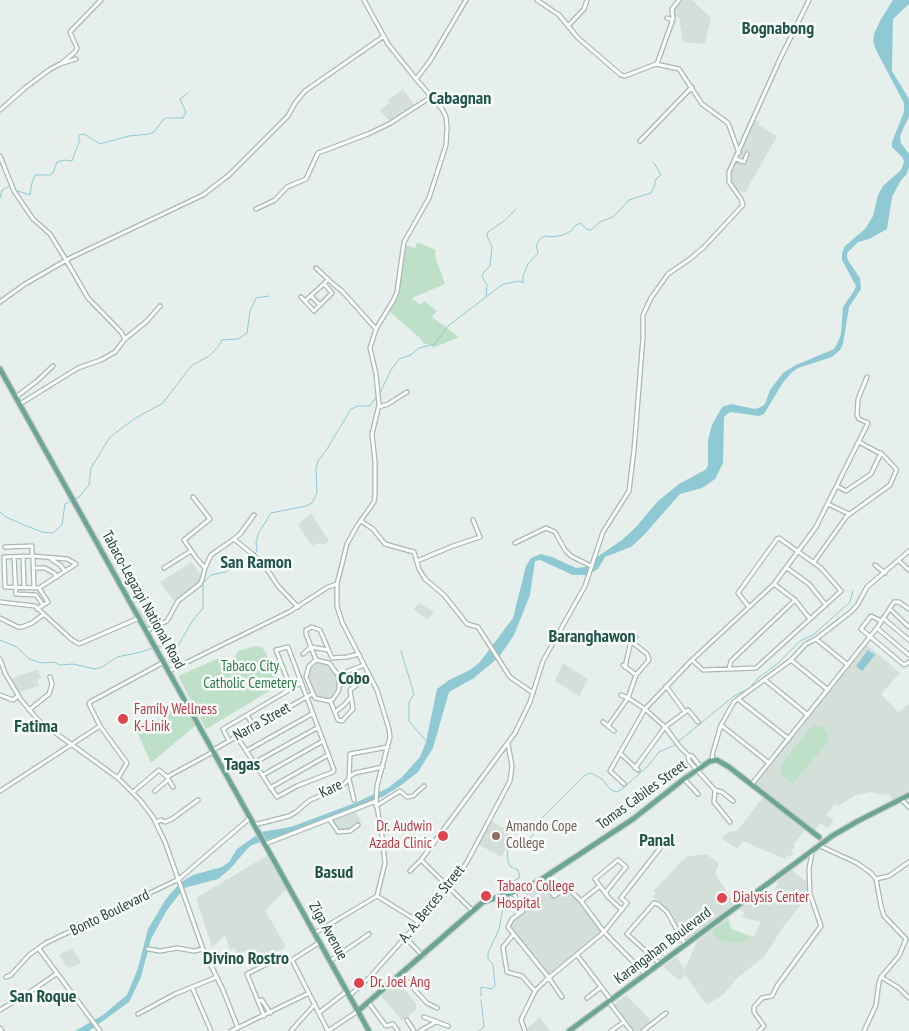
<!DOCTYPE html>
<html>
<head>
<meta charset="utf-8">
<style>
	body { margin:0 }
	canvas { display:block; background:#e6efeb }
</style>
</head>
<body>
<canvas width="909" height="1031"></canvas>
<script>
const c = document.querySelector('canvas').getContext('2d');
c.lineJoin = 'round';
function fill(path, color) { c.fillStyle = color; c.fill(path, 'evenodd'); }
const shape = rows => new Path2D(rows.map(r => 'M' + r).join(''));
function stroke(path, color, width, dash) { c.strokeStyle = color; c.lineWidth = width; c.lineCap = dash ? 'butt' : 'round'; c.setLineDash(dash || []); c.stroke(path); }
function label(font, color, halo, rows, align = 'center') {
  c.font = font + ' "PT Sans Narrow",sans-serif'; c.lineWidth = 5; c.setLineDash([]); c.textBaseline = 'middle'; c.strokeStyle = halo; c.fillStyle = color; for (const [text, x, y, turn = 0] of rows) {
    c.save(); c.translate(x, y); c.rotate((+turn || 0) * Math.PI / 180); c.textAlign = isNaN(turn) ? turn : align; if (halo) c.strokeText(text, 0, 0); c.fillText(text, 0, 0); c.restore();
  }
}
fill(shape([
	[680,0,692,0,711,18,705,44,683,42,679,17,674,16,673,9],
	[403,89,415,106,390,122,380,110,389,103,388,100],
	[755,120,760,122,759,125,777,136,745,193,736,190,730,182,730,174],
	[311,513,329,541,323,545,317,543,312,546,298,525],
	[192,562,202,577,199,584,174,601,160,582],
	[419,603,434,612,427,620,413,609],
	[146,605,149,613,156,610,159,616,153,619,155,625,148,628,138,609],
	[867,645,900,673,881,694,898,712,909,704,909,791,892,800,890,794,880,795,871,792,856,795,838,806,835,804,826,815,834,821,830,826,826,828,820,823,815,830,755,783],
	[316,661,329,664,334,670,338,681,337,689,329,700,317,699,308,681,308,672,312,665],
	[563,663,588,679,579,696,555,681],
	[38,669,41,678,37,679,39,686,18,693,10,679],
	[763,797,805,830,793,845,795,847,791,850,794,853,791,856,788,855,785,859,743,841,737,849,721,838,731,831,737,831],
	[356,811,361,822,351,830,338,831,331,820],
	[490,821,508,830,510,842,501,857,478,844],
	[706,854,719,863,715,874,735,904,686,941,671,916,653,896,656,894,654,890,686,857],
	[268,855,287,889,265,910,286,947,261,960,254,951,247,955,244,951,238,955,234,948,230,950,225,935,212,947,196,898],
	[792,870,808,883,809,892,807,892,806,899,783,927,764,957,737,978,724,994,707,1005,684,973,684,976,679,980,663,967,676,957,685,969,697,941,728,918,732,929,753,937,765,915,761,922,742,917,744,912,739,910,752,899,755,902,761,896,771,901,779,880],
	[543,882,555,898,567,890,580,902,602,932,549,976,509,928,511,923,525,911,521,904,527,900,523,893],
	[72,948,81,962,70,968,66,966,59,955],
	[398,982,416,1003,416,1010,402,1021,381,996],
	[626,995,652,1022,640,1031,633,1031,613,1005],
	[540,1017,550,1031,528,1031,527,1029]
]), '#d4dfda');
fill(shape([
	[417,242,436,250,435,256,445,284,412,298,421,305,424,301,437,311,432,317,459,337,433,348,430,344,424,344,420,338,389,311,399,292,405,245,415,248],
	[255,646,262,647,283,683,206,729,178,676,224,656,230,666,238,651],
	[184,703,196,725,151,763,137,732],
	[816,725,822,726,827,732,828,739,827,743,792,784,781,775,781,765,811,727],
	[728,920,731,929,752,938,743,942,735,943,723,941,718,938,712,931]
]), '#bfe0c8');
fill(shape([
	[893,0,909,0,909,4,893,19,892,65,892,71,909,99,909,116,900,136,901,143,909,154,909,167,906,175,901,180,892,197,887,229,869,239,858,242,847,253,847,257,849,262,860,278,861,289,849,307,843,344,840,350,832,357,798,368,792,372,782,384,764,414,759,416,731,412,727,414,724,417,723,463,715,479,702,488,680,494,644,535,631,547,605,557,598,569,587,575,573,575,540,560,535,561,530,595,514,635,499,657,474,678,449,692,433,748,418,772,400,786,384,796,297,830,252,845,248,848,230,869,218,879,184,888,167,910,151,939,141,977,129,1002,89,1031,75,1031,103,1015,127,995,138,968,148,929,166,899,180,883,193,875,222,867,229,862,237,849,261,832,291,827,355,803,388,788,402,777,420,757,426,742,437,689,449,680,470,670,480,662,513,618,526,566,531,558,541,554,552,557,576,568,594,566,597,557,622,540,636,527,658,501,679,484,705,470,708,466,708,440,712,425,722,407,731,404,755,409,761,407,765,404,770,390,783,373,794,366,834,349,838,342,841,334,843,307,854,291,856,286,842,260,842,253,845,246,865,229,873,216,878,195,883,186,901,170,904,162,903,158,892,147,892,142,904,112,904,103,877,52,873,42,874,34,880,21],
	[868,650,875,655,862,671,856,666]
]), '#8ec9d4');
stroke(shape([
	[15,190,30,195,32,183,35,175,50,175,53,173,57,162,64,160,72,161,79,142,79,135,84,134,100,144,129,136,149,134,154,132,163,120,166,118,183,118,186,112,180,99,188,93],
	[0,198,2,190,10,186],
	[486,296,487,285,482,277,484,272,490,266,492,247,487,236,488,232,504,221,516,209],
	[380,393,391,370,399,359,411,355,419,348,435,344,448,326,499,287,504,284,514,282,520,281,523,283,523,276,528,264,538,253,536,245,541,238,545,236,552,237,563,235,571,231,576,225,580,223,588,230,591,230,600,222,613,217,629,200,651,193,654,187,656,179,661,175,654,163],
	[75,499,79,497,89,485,91,468,110,437,134,419,163,403,191,366,209,356,218,347,222,340,238,339,247,333,250,311,256,298,269,296],
	[0,512,6,517,24,525,42,532,53,533,62,525,65,504,71,501],
	[255,554,257,550,256,543,258,534,271,513,306,506,312,503,317,493,316,468,318,461,327,449,351,409,358,406,370,406,377,396],
	[0,640,17,647,29,659,42,663,54,662,60,665,73,664,95,669,102,667,117,657,141,652,153,648],
	[157,646,176,649,193,620,203,608,203,583,211,575,225,572,238,563,252,556],
	[401,651,414,694,409,702,409,721,427,742],
	[506,893,512,882,520,877,518,870,510,866,508,861,507,849,509,845,514,841,531,838,543,817,584,776,590,773,595,775,602,779,611,790,617,792,621,790,648,766,659,752,673,746,734,696,750,688,757,679,777,664,800,641,813,635,850,602,853,591],
	[481,996,481,987,492,989,495,985,493,964,488,959,488,953,499,929,505,896],
	[478,1031,484,1027,481,1000]
]), '#8ec9d4', 1);
const minor = shape([
	[537,0,559,15,578,38,621,75,625,76,656,64,679,69,702,104,728,123,739,153],
	[667,18,672,20],
	[568,26,584,9,587,0],
	[63,62,75,52,77,48,70,32,101,0],
	[657,64,673,19,672,9,679,0],
	[416,79,430,61,466,0],
	[0,110,25,88,49,70,60,64,76,59],
	[640,141,692,87],
	[0,156,14,191,33,219,50,234,66,260],
	[736,159,744,162,747,154],
	[256,209,275,200,287,187,306,179,318,153,368,134,389,124,431,97],
	[66,260,88,298,121,332,125,339],
	[316,268,332,283,342,291,376,329],
	[311,296,320,305],
	[301,297,314,311,332,293,324,284],
	[305,301,328,280],
	[0,302,25,284,70,258,203,195,229,175,288,116,295,103,305,91,384,36],
	[16,397,37,381,53,366],
	[20,404,78,368,101,360,115,352,125,339,147,321,160,306],
	[379,407,388,404,407,392],
	[837,486,846,491,871,474,881,453],
	[828,504,849,514],
	[361,521,373,529,385,544,414,552,419,569,425,579,444,595,467,624,478,627,510,677,533,693],
	[234,539,240,534,254,515],
	[515,543,546,528,555,532,565,550,571,556,591,566],
	[5,547,32,546,32,556],
	[23,556,24,588],
	[33,556,34,588],
	[14,557,16,594,36,595,43,605],
	[51,559,60,565,65,571],
	[417,561,453,546,480,537,473,520],
	[899,561,909,570],
	[814,562,847,516,890,485,896,471,896,469,883,455,859,442],
	[875,565,885,573],
	[33,568,45,568,54,573,57,577],
	[164,568,191,551],
	[205,568,211,555,234,539,263,563,278,586,298,607],
	[787,568,809,584,826,605],
	[774,584,795,600,810,619],
	[0,602,35,606,71,639,79,644,139,618],
	[37,609,48,602,39,588,76,564,67,559,33,556,4,557,5,587,39,588],
	[889,610,891,610,909,627],
	[0,618,18,627,22,627,32,623,43,615],
	[883,618,909,640],
	[881,621,871,616,861,629,904,665,909,662],
	[877,628,909,655],
	[146,631,167,621,178,601,200,584,202,580,205,568,197,559,184,540,210,519,193,497],
	[816,639,848,665],
	[632,642,647,654,649,660,636,675],
	[303,654,311,647,328,650],
	[0,659,5,673,21,700,39,721,118,778,140,800,153,817,165,842,203,949,223,990,238,1028],
	[316,660,309,666,306,677,315,698,329,701,333,699,339,690,339,683,338,675,329,663,316,660,306,634,306,630,312,627,320,630,332,658,347,657,359,654],
	[692,660,703,670,756,668,841,591,821,568,779,538,777,539,738,593,749,607],
	[791,660,828,690],
	[625,667,630,645,636,637],
	[729,669,731,661,795,600],
	[169,671,289,612,328,587,337,584],
	[338,675,364,665],
	[765,680,808,715],
	[666,686,685,712],
	[0,695,13,700,18,696],
	[621,695,628,698,636,675,623,665],
	[738,699,789,739],
	[330,700,338,720,342,721,353,709,350,690,369,676],
	[29,710,49,694,52,684,50,677],
	[335,712,344,705,351,697],
	[247,715,254,727],
	[603,722,608,726,628,698,645,709,665,727,680,747,688,755,692,756,701,767],
	[721,725,769,763],
	[100,726,89,704,90,702,164,662],
	[608,726,614,731],
	[237,737,277,797,297,786,333,772,334,770,288,647,276,650,291,689],
	[229,741,223,729,301,683],
	[213,750,312,694],
	[246,751,312,714],
	[620,753,638,770],
	[688,755,689,761,715,790,722,792,733,801],
	[712,760,713,752,721,725,734,702,791,660,806,644,816,639,852,611,858,604,867,587,909,551],
	[254,763,317,728],
	[635,768,665,727,688,710,698,722],
	[263,775,323,741],
	[350,776,355,773,383,767],
	[167,777,213,752],
	[349,779,354,800],
	[684,779,698,794],
	[624,784,610,771,645,709,692,660,774,584,816,527,868,423,859,419,857,415,858,399,867,377],
	[752,784,877,628,894,602,899,602,909,609],
	[270,788,328,755],
	[715,790,714,802,730,822],
	[0,791,100,726,127,763,118,778],
	[155,791,168,780],
	[133,792,159,770,167,777,173,787],
	[901,799,909,807],
	[376,806,400,791,407,797,413,796,424,786],
	[330,820,338,832,350,831,358,825],
	[156,822,161,820,165,822,172,819,198,800],
	[254,825,289,816,296,812,310,800,340,788,349,779,350,754,388,747],
	[265,844,376,801],
	[820,846,857,863,871,873,876,879,881,906,884,916,906,939,899,956,881,977,879,982,876,1005,864,1031],
	[421,860,473,911],
	[410,871,421,860,515,733,530,702,543,661,585,586,603,532,629,491,634,450,643,337,643,315,651,298,668,274,690,259,704,247,743,205,741,199,729,182,729,172,780,59,809,0],
	[542,879,554,896,566,888,569,889,581,901,604,932,645,974],
	[876,879,889,876,909,862],
	[600,886,595,879,618,860,626,867,605,893],
	[513,892,523,911,512,919,508,927,549,978,562,997],
	[377,896,419,922],
	[581,901,600,886,609,898,622,910],
	[315,933,377,896,385,863,382,836,376,801,377,786,390,737,389,729,377,690,342,622,337,606,337,584,347,544,357,526,374,502,375,494,375,461,372,434,379,405,376,374,370,348,376,329,393,301,397,292,404,242,429,198,446,145,447,128,446,117,442,109,416,79,388,44,364,0],
	[513,935,503,947,507,972,522,976,535,991],
	[405,937,423,956],
	[39,949,100,1031],
	[148,949,160,951,177,948,194,951,203,949],
	[577,955,611,1000],
	[292,960,328,1031],
	[292,960,320,942],
	[330,961,369,934],
	[659,963,627,934,654,903,658,904,667,912,685,944],
	[401,975,427,1003,437,1008],
	[6,977,11,975,29,955,46,943,179,879,250,818],
	[881,977,899,988,909,998],
	[192,987,211,1031],
	[349,996,370,977,449,888,467,862,510,781,512,766,508,744],
	[587,998,601,987],
	[258,1001,262,1000,270,1013],
	[609,1002,631,1031],
	[369,1003,386,1026,393,1024,398,1031],
	[0,1010,30,992,56,974],
	[320,1012,347,991],
	[138,1014,175,994,217,977],
	[264,1016,247,974,277,959,292,960],
	[424,1017,448,1026],
	[407,1020,414,1031],
	[0,1028,2,1031],
	[231,1031,309,993],
	[291,1031,315,1004],
	[328,1031,358,1011],
	[420,1031,436,1022],
	[525,1031,521,1020,535,991,545,981,604,932,627,903,621,898,661,847],
	[611,1031,624,1022],
	[643,1031,666,1013],
	[759,1031,764,1026,754,1012,754,1007,762,998,772,996,777,986,821,926,810,894,809,869,812,852]
]);
const major = shape([
	[0,369,369,1031],
	[358,1011,483,902,526,888,542,879,633,819,684,779,710,761,717,760,729,767,819,837],
	[569,1031,832,836,858,821,909,795]
]);
stroke(minor, '#a8b8b2', 5.5);
stroke(major, '#c2cac8', 7);
stroke(minor, '#fff', 3);
stroke(major, '#6aa596', 4.5);
for (const [x, y, r, color] of [
	[123,719,6,"#e0444e"],
	[443,836,6,"#e0444e"],
	[496,836,5,"#8d6e63"],
	[486,896,6,"#e0444e"],
	[722,898,6,"#e0444e"],
	[359,983,6,"#e0444e"]
]) { const dot = new Path2D(); dot.arc(x, y, r, 0, 2 * Math.PI); c.fillStyle = color; c.fill(dot); stroke(dot, '#f7fbf9', 2); }
label('15px', '#24423a', '#f7fbf9', [
	["Tabaco-Legazpi National Road",143,600,61],
	["Narra Street",262,722,-29],
	["Kare",331,789,-26],
	["Tomas Cabiles Street",642,795,-36],
	["A. A. Berces Street",432,904,-51],
	["Bonto Boulevard",110,913,-26],
	["Ziga Avenue",328,931,61],
	["Karangahan Boulevard",663,946,-37]
]);
label('15px', '#2d7a4b', '#f7fbf9', [
	["Tabaco City",250,667],
	["Catholic Cemetery",250,684]
]);
label('15px', '#be3a42', '#f7fbf9', [
	["Family Wellness",134,710],
	["K-Linik",134,727],
	["Dr. Audwin",432,827,"right"],
	["Azada Clinic",432,844,"right"],
	["Tabaco College",497,887],
	["Hospital",497,904],
	["Dialysis Center",733,898],
	["Dr. Joel Ang",370,983]
], 'left');
label('15px', '#785e54', '#f7fbf9', [
	["Amando Cope",506,827],
	["College",506,844]
], 'left');
label('bold 18px', '#1f5548', '#f7fbf9', [
	["Bognabong",778,29],
	["Cabagnan",460,99],
	["San Ramon",256,563],
	["Baranghawon",592,637],
	["Cobo",354,679],
	["Fatima",36,727],
	["Tagas",242,765],
	["Panal",657,841],
	["Basud",334,873],
	["Divino Rostro",246,959],
	["San Roque",43,997]
]);
</script>
</body>
</html>
